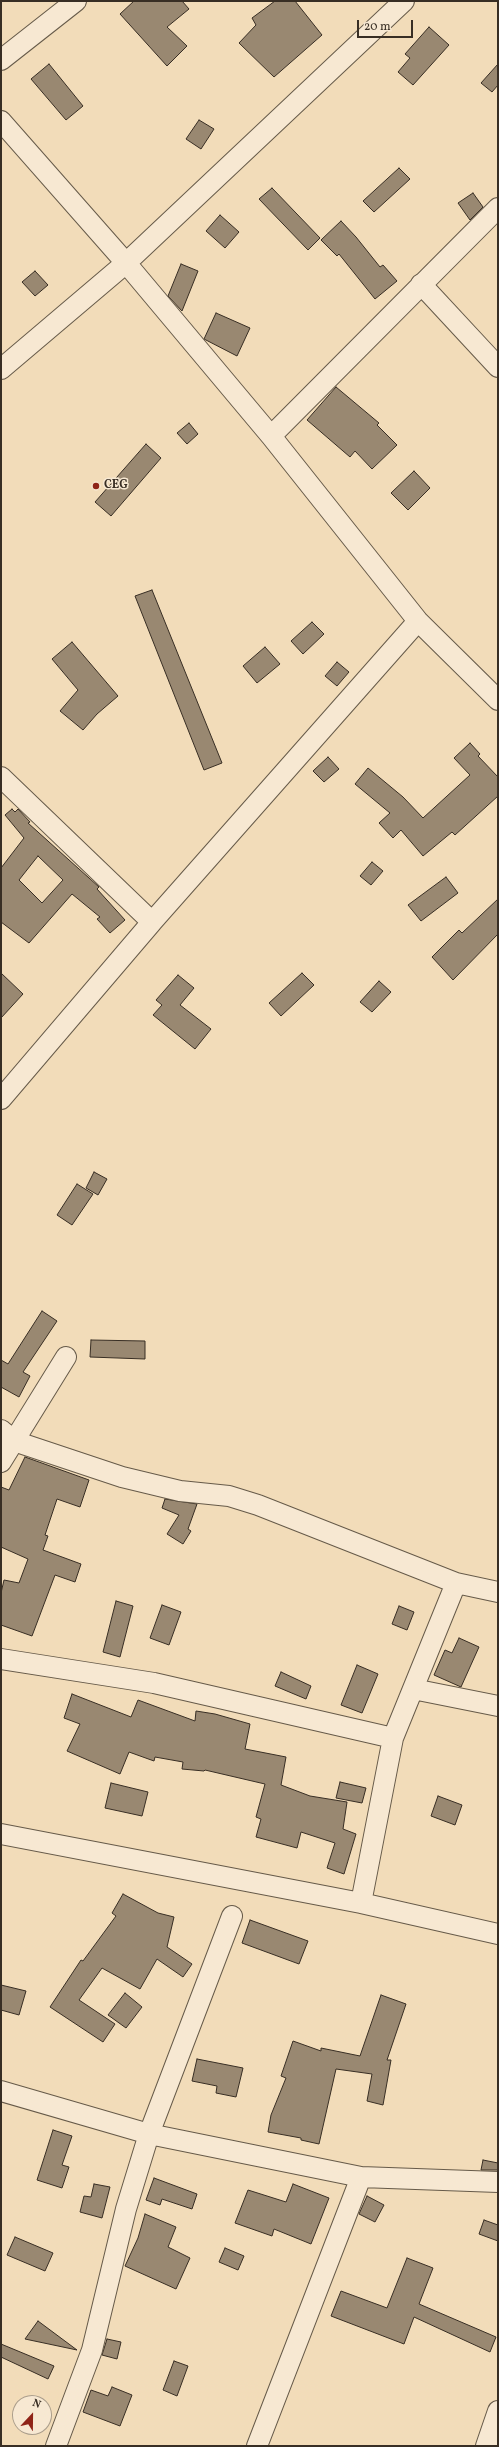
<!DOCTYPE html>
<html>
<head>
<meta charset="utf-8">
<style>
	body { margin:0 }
	#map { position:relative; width:499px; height:2447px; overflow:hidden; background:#f2dcb9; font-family:Vollkorn,serif }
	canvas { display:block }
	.frame { position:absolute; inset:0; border:2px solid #382e24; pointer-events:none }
	.north { position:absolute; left:12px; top:2395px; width:40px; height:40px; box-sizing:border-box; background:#f7e8d2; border:1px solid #ab9e8c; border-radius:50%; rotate:22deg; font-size:11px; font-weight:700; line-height:16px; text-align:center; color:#382e24 }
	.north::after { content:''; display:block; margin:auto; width:14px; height:18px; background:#8f2418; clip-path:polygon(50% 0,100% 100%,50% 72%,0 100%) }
	.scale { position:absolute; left:357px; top:20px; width:56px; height:18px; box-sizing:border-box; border:2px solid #382e24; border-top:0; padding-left:5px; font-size:12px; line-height:14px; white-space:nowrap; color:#382e24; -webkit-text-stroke:3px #f7e8d2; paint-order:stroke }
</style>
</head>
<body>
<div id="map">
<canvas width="499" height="2447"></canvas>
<div class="frame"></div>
<div class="north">N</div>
<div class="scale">20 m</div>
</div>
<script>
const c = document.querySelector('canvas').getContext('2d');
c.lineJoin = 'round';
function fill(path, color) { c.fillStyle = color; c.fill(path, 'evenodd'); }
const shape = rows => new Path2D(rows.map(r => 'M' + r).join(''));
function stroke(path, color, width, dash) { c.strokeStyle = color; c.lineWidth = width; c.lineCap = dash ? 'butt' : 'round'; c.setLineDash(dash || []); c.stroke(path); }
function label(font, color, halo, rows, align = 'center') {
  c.font = font + ' Vollkorn,serif'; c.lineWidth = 3; c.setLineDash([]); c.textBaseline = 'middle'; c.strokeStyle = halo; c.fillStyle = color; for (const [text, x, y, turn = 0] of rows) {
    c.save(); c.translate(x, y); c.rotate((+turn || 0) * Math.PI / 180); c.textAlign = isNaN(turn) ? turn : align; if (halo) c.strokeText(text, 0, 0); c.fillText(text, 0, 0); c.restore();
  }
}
const building = shape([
	[134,1,182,1,189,9,167,27,187,46,167,66,120,14,134,1],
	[275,1,295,1,322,35,274,77,239,43,256,25,252,18,275,1],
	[429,27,449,45,413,85,398,72,410,58,405,54,429,27],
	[49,64,83,106,66,120,31,79,49,64],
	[498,64,498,85,492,92,481,83,498,64],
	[199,120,214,129,201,149,186,139,199,120],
	[399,168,410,179,374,212,363,201,399,168],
	[272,188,320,238,308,250,259,199,272,188],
	[473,193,483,207,470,220,458,203,473,193],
	[220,215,239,232,225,248,206,231,220,215],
	[341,221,356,237,380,267,383,265,397,281,375,299,339,254,337,256,321,240,341,221],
	[181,264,198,271,182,311,168,296,181,264],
	[35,271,48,285,35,296,22,282,35,271],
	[216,313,250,328,237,356,204,339,216,313],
	[336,387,379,423,377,425,397,445,372,469,355,451,350,457,307,420,336,387],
	[189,423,198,434,187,444,177,433,189,423],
	[146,444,161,458,111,516,95,502,146,444],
	[414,471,430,488,408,510,391,493,414,471],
	[152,590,222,763,204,770,135,596,152,590],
	[312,622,324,634,303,654,291,641,312,622],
	[72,642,118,696,97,714,83,730,60,711,78,690,52,659,72,642],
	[265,647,280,664,257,683,243,666,265,647],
	[337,662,349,672,337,686,325,676,337,662],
	[470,743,480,754,478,756,498,777,498,796,455,835,452,832,423,856,401,830,393,838,379,823,390,813,355,784,368,768,403,797,423,818,470,775,454,758,470,743],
	[328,757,339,769,324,782,313,771,328,757],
	[12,809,15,812,18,809,30,822,28,823,99,887,97,889,125,920,110,933,97,919,100,917,72,894,29,943,1,922,1,868,24,838,5,815,12,809],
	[38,856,63,880,42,903,19,880,38,856],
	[372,862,383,871,371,885,360,876,372,862],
	[446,877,458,893,421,921,408,905,446,877],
	[498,899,498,934,453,980,432,957,459,930,462,933,498,899],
	[1,973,23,994,1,1018,1,973],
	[302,973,314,985,281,1016,269,1003,302,973],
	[178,975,194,988,180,1005,211,1029,195,1049,153,1015,162,1005,156,1000,178,975],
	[379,981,391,992,372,1012,360,1002,379,981],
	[94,1172,107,1179,98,1195,86,1188,94,1172],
	[77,1184,93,1194,72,1225,57,1215,77,1184],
	[42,1311,57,1321,23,1372,30,1376,19,1397,1,1387,1,1360,8,1364,42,1311],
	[91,1340,145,1341,145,1359,90,1357,91,1340],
	[25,1457,89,1480,80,1507,57,1499,45,1535,48,1536,43,1550,81,1564,75,1582,55,1575,32,1636,1,1625,1,1593,4,1580,19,1583,28,1559,1,1547,1,1487,9,1490,25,1457],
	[165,1499,197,1504,188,1529,191,1531,183,1544,167,1534,179,1515,162,1508,165,1499],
	[116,1601,133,1606,120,1657,103,1652,116,1601],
	[162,1605,181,1612,169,1645,150,1638,162,1605],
	[399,1606,414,1612,407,1630,392,1624,399,1606],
	[459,1638,479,1647,461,1687,434,1675,445,1650,452,1653,459,1638],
	[357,1665,378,1674,362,1713,341,1705,357,1665],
	[281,1672,311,1686,306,1699,275,1686,281,1672],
	[72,1694,131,1717,138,1700,195,1721,196,1711,215,1714,250,1724,245,1749,286,1757,281,1785,310,1796,347,1802,343,1829,356,1834,344,1874,327,1868,335,1843,301,1832,297,1848,256,1837,261,1819,256,1817,265,1784,205,1770,204,1771,182,1769,183,1762,155,1757,154,1761,129,1752,120,1774,67,1751,80,1724,64,1718,72,1694],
	[340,1782,366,1788,362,1803,336,1798,340,1782],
	[111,1783,148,1792,142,1816,105,1808,111,1783],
	[438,1796,462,1805,455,1825,431,1816,438,1796],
	[123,1894,158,1913,174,1917,167,1947,192,1964,183,1977,157,1959,140,1989,102,1968,79,2000,115,2024,103,2042,50,2007,81,1960,83,1961,116,1916,112,1913,123,1894],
	[250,1920,308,1941,299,1964,242,1943,250,1920],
	[1,1985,26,1991,19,2015,1,2010,1,1985],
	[125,1993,142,2007,126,2028,108,2015,125,1993],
	[381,1995,406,2004,387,2060,391,2060,383,2105,367,2101,372,2074,336,2069,319,2144,301,2140,301,2138,268,2132,271,2115,286,2078,281,2076,293,2041,321,2051,321,2048,360,2056,381,1995],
	[197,2059,243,2068,236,2097,216,2093,217,2086,192,2081,197,2059],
	[53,2130,72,2136,62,2165,69,2167,62,2188,37,2180,53,2130],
	[483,2160,498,2163,498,2170,481,2170,483,2160],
	[154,2178,197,2194,192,2209,162,2199,160,2205,146,2200,154,2178],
	[94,2184,110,2187,102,2218,80,2212,84,2196,91,2197,94,2184],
	[293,2184,329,2198,311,2244,274,2229,272,2236,235,2223,248,2190,286,2202,293,2184],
	[367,2196,384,2205,375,2222,359,2214,367,2196],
	[145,2214,176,2227,168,2247,190,2258,176,2289,125,2266,138,2238,145,2214],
	[484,2220,498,2225,498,2241,479,2234,484,2220],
	[15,2237,53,2253,45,2271,7,2255,15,2237],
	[225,2248,244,2256,238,2270,219,2262,225,2248],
	[407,2258,433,2268,419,2304,496,2337,490,2352,414,2317,404,2344,331,2316,341,2291,387,2308,407,2258],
	[38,2321,77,2350,25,2339,38,2321],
	[107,2339,121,2342,117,2359,102,2355,107,2339],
	[1,2344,54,2366,48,2379,1,2357,1,2344],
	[174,2361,188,2366,177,2396,163,2390,174,2361],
	[112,2387,132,2395,120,2426,83,2412,91,2390,108,2396,112,2387]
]);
fill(building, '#998871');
stroke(building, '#382e24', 1);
const minor = shape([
	[1,60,76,1],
	[1,121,126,263,271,436,418,621,498,700],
	[421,284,498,367],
	[1,369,126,263,404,1],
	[271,436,498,208],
	[1,777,152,922,418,621],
	[1,1099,152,922],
	[1,1430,14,1441,122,1477,180,1491,229,1496,258,1505,456,1583,498,1592],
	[1,1462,66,1357],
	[1,1659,154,1683,393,1738],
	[413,1689,498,1706],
	[1,1834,361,1903,498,1934],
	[361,1903,393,1738,456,1583],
	[1,2091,149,2134,361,2177,498,2182],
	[56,2446,92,2350,126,2209,149,2134,232,1916],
	[257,2446,361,2177],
	[486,2446,498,2411]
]);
stroke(minor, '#665a49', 22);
stroke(minor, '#f7e8d2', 20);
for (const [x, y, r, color] of [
	[96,486,4,"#8f2418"]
]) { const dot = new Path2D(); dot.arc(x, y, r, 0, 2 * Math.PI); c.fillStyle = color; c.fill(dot); stroke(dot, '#f7e8d2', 1.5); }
label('bold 12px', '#382e24', '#f7e8d2', [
	["CEG",104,486]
], 'left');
</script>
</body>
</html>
